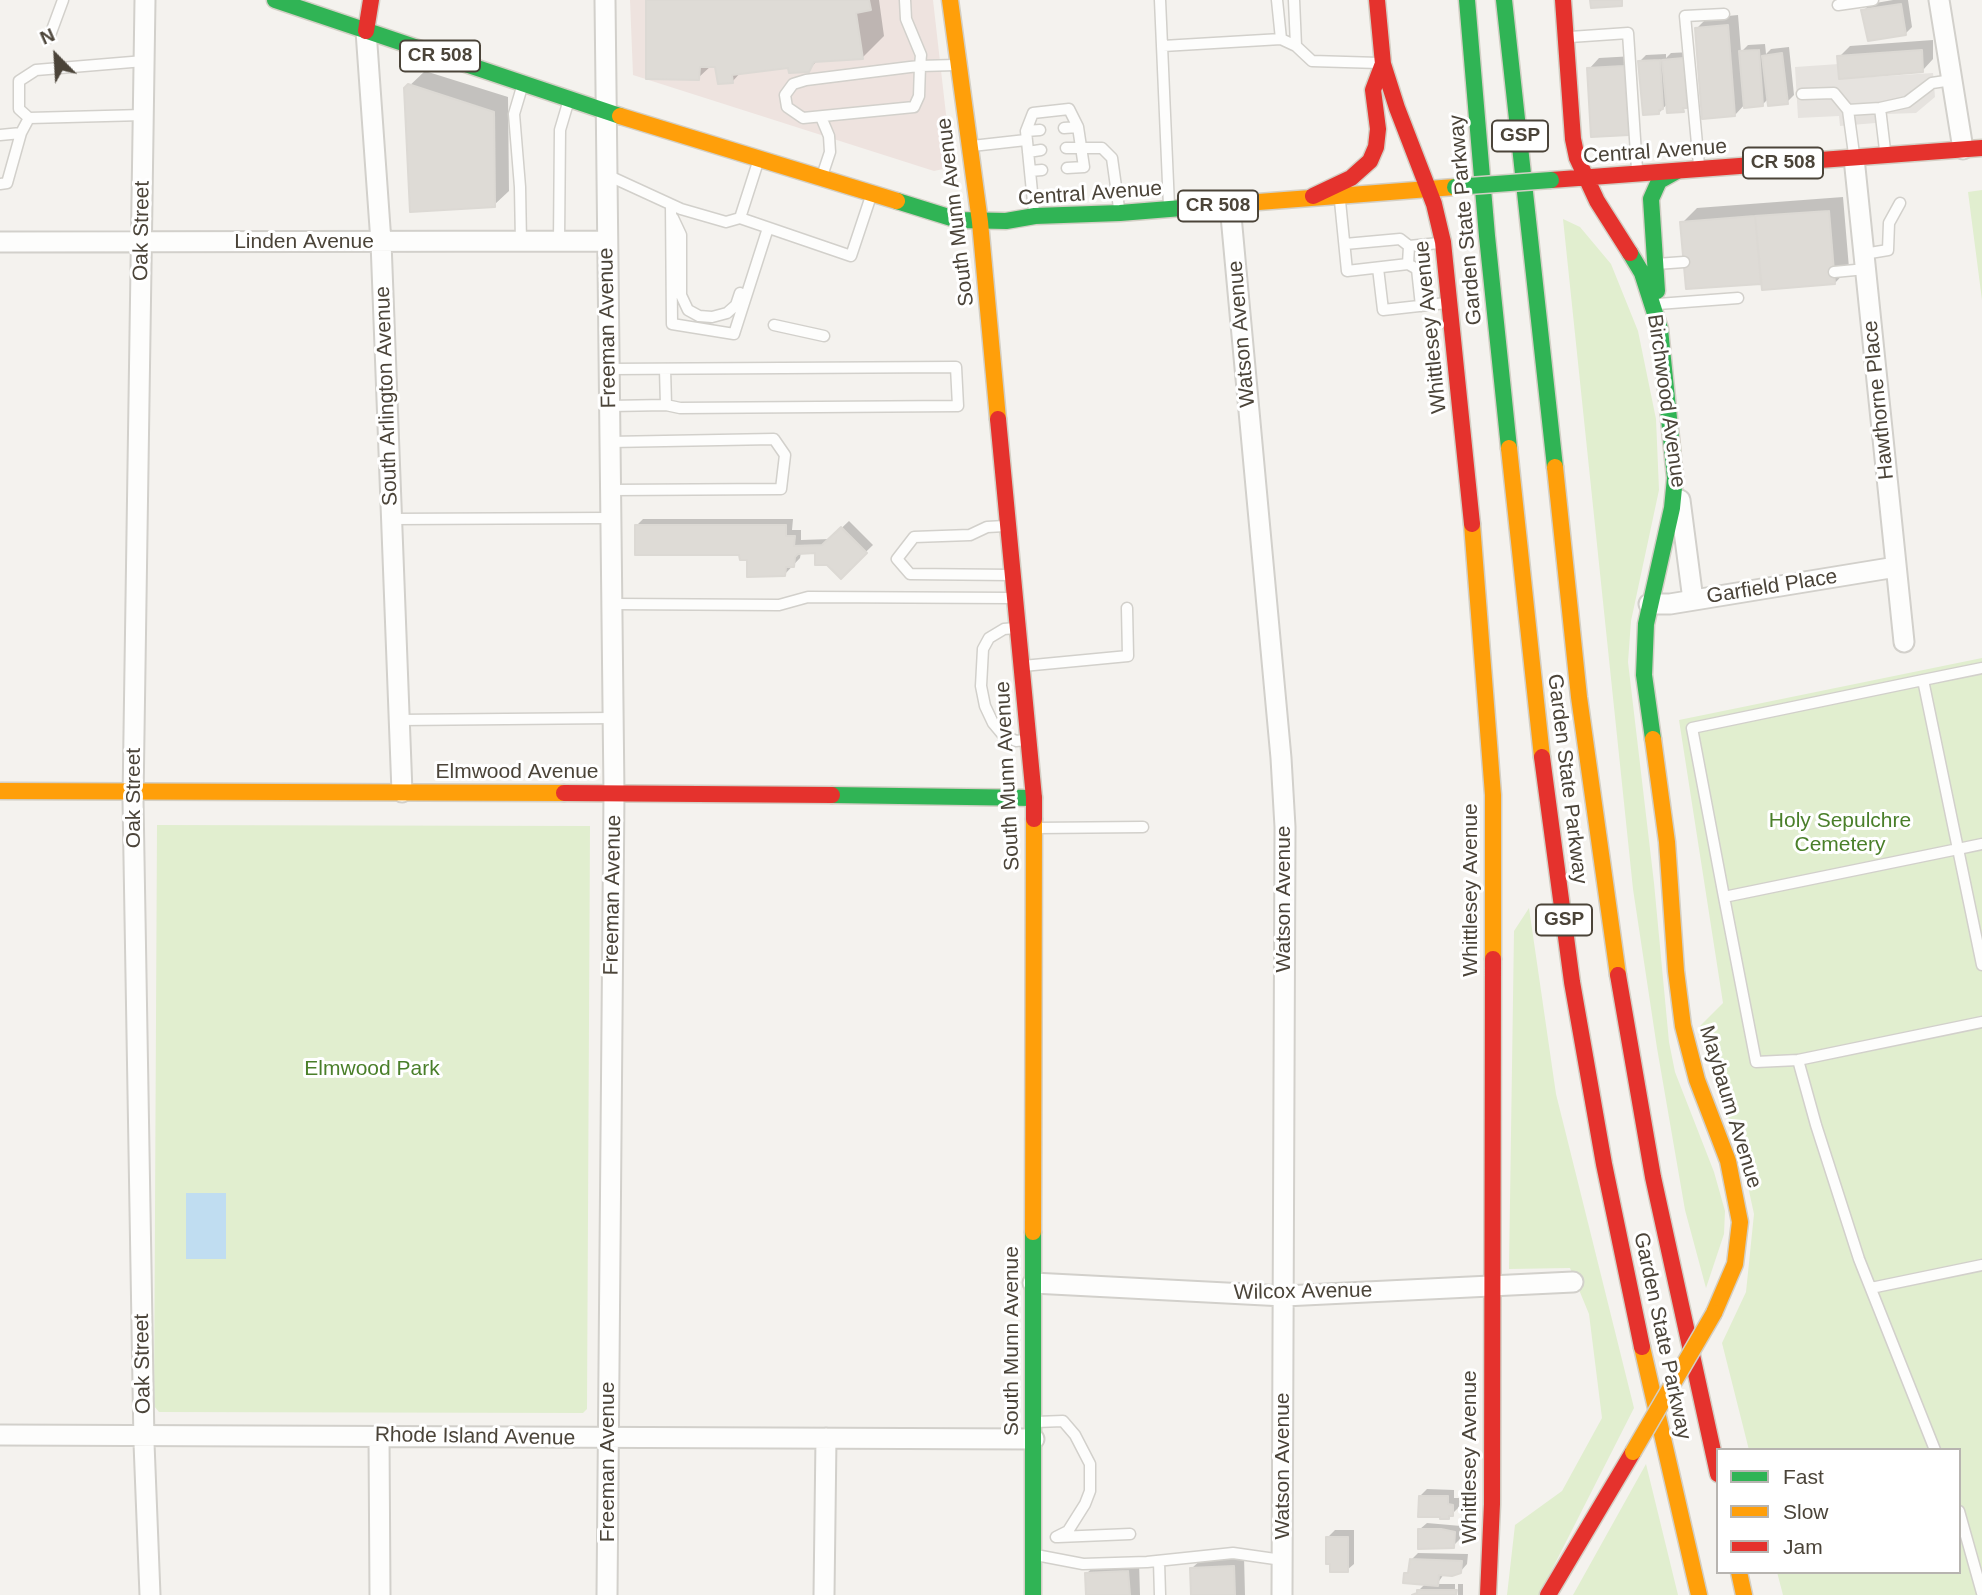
<!DOCTYPE html>
<html>
<head>
<meta charset="utf-8">
<style>
	body { margin:0 }
	#map { position:relative; width:1982px; height:1595px; overflow:hidden; background:#f4f2ee; font-family:Helvetica,sans-serif }
	canvas { display:block }
	.legend { position:absolute; left:1716px; top:1448px; width:245px; height:126px; box-sizing:border-box; background:#fff; border:2px solid #b7b4b0; margin:0; padding:9px 12px; list-style:none; font-size:21px; color:#4b4439 }
	.legend li { display:flex; align-items:center; gap:14px; height:35px }
	.legend b { width:35px; border:2px solid #b7b4b0 }
	.north { position:absolute; left:21px; top:21px; width:70px; height:70px; -webkit-text-stroke:5px #fff; paint-order:stroke; rotate:336deg; font-size:19px; font-weight:700; line-height:28px; text-align:center; color:#4b4439 }
	.north::after { content:''; display:block; margin:auto; width:24px; height:32px; background:#4b4439; clip-path:polygon(50% 0,100% 100%,50% 72%,0 100%) }
</style>
</head>
<body>
<div id="map">
<canvas width="1982" height="1595"></canvas>
<ul class="legend">
<li><b style="height:9px;background:#30b455"></b>Fast</li>
<li><b style="height:9px;background:#ff9f0a"></b>Slow</li>
<li><b style="height:9px;background:#e5322d"></b>Jam</li>
</ul>
<div class="north">N</div>
</div>
<script>
const c = document.querySelector('canvas').getContext('2d');
c.lineJoin = 'round';
function fill(path, color) { c.fillStyle = color; c.fill(path, 'evenodd'); }
const shape = rows => new Path2D(rows.map(r => 'M' + r).join(''));
function stroke(path, color, width, dash) { c.strokeStyle = color; c.lineWidth = width; c.lineCap = dash ? 'butt' : 'round'; c.setLineDash(dash || []); c.stroke(path); }
function label(font, color, halo, rows, align = 'center') {
  c.font = font + ' Helvetica,sans-serif'; c.lineWidth = 6; c.setLineDash([]); c.textBaseline = 'middle'; c.strokeStyle = halo; c.fillStyle = color; for (const [text, x, y, turn = 0] of rows) {
    c.save(); c.translate(x, y); c.rotate((+turn || 0) * Math.PI / 180); c.textAlign = isNaN(turn) ? turn : align; if (halo) c.strokeText(text, 0, 0); c.fillText(text, 0, 0); c.restore();
  }
}
fill(shape([
	[630,0,933,0,952,167,934,171,633,75]
]), '#eee3df');
fill(shape([
	[1982,190,1982,300,1968,192],
	[1563,219,1580,227,1611,264,1638,331,1656,419,1659,490,1631,621,1628,662,1654,883,1669,1042,1675,1072,1714,1172,1725,1211,1724,1234,1706,1288,1685,1210,1657,1048,1633,889],
	[1982,658,1982,1595,1783,1595,1777,1572,1959,1572,1959,1450,1749,1450,1722,1343,1746,1292,1754,1214,1741,1154,1697,1029,1723,1003,1679,720],
	[157,825,590,826,587,1409,583,1413,159,1412,154,1406],
	[1529,908,1556,1094,1634,1408,1539,1595,1507,1595,1515,1525,1562,1491,1602,1418,1589,1314,1570,1268,1509,1269,1514,931],
	[1646,1464,1678,1595,1573,1595]
]), '#e1eecf');
fill(shape([
	[1839,64,1840,79,1933,73,1935,97,1916,113,1887,114,1887,122,1840,126,1839,116,1798,118,1795,67]
]), '#e6e3df');
fill(shape([
	[186,1193,226,1193,226,1259,186,1259]
]), '#c0ddf1');
fill(shape([
	[648,0,879,0,884,36,862,58,818,60,808,70,789,66,741,72,732,82,716,65,712,65,698,78],
	[1893,0,1908,0,1912,27,1905,34,1863,11,1870,4],
	[1738,15,1741,52,1748,45,1765,44,1766,54,1771,49,1789,47,1794,95,1787,102,1769,98,1763,104,1746,103,1735,115,1696,29,1707,18],
	[1933,40,1933,59,1923,70,1839,57,1850,46],
	[1691,52,1690,104,1683,110,1668,103,1659,113,1639,62,1646,55,1666,54,1666,58,1671,53],
	[1634,56,1639,122,1628,133,1589,69,1599,58],
	[425,71,508,97,509,191,494,205,406,89],
	[1843,197,1849,268,1835,283,1763,282,1688,287,1682,223,1697,208],
	[643,519,793,519,792,530,801,530,801,540,830,539,849,521,873,545,841,576,816,552,801,552,800,558,785,574,741,553,636,526],
	[1427,1489,1454,1490,1454,1498,1459,1498,1459,1507,1448,1518,1420,1496],
	[1427,1523,1461,1526,1460,1539,1453,1546,1420,1529],
	[1335,1530,1354,1530,1354,1564,1347,1570,1331,1562,1328,1537],
	[1418,1553,1468,1554,1467,1564,1460,1572,1444,1574,1437,1584,1455,1584,1455,1595,1414,1595,1426,1583,1406,1574,1411,1569,1411,1560],
	[1244,1556,1245,1595,1193,1595,1192,1568,1203,1558],
	[1139,1561,1140,1595,1088,1595,1087,1573,1098,1563],
	[1458,1584,1463,1584,1463,1595,1458,1595]
]), '#0003');
const building = shape([
	[646,0,869,0,871,10,856,13,863,59,814,62,809,72,789,73,788,68,732,75,733,83,718,84,715,67,700,67,699,80,646,79,646,0],
	[1590,0,1622,0,1622,6,1591,8,1590,0],
	[1901,4,1906,35,1868,41,1861,10,1901,4],
	[1728,25,1735,116,1702,119,1695,28,1728,25],
	[1759,50,1763,106,1744,108,1739,51,1759,50],
	[1922,50,1923,72,1839,79,1837,56,1922,50],
	[1782,53,1788,104,1768,106,1762,56,1782,53],
	[1684,58,1687,108,1683,108,1684,112,1667,113,1662,60,1684,58],
	[1660,60,1663,109,1659,110,1659,114,1643,115,1638,61,1660,60],
	[1624,66,1629,135,1591,137,1587,68,1624,66],
	[408,84,494,112,495,207,410,212,404,88,408,84],
	[1829,211,1835,284,1762,290,1755,216,1829,211],
	[1755,216,1761,284,1686,289,1680,222,1755,216],
	[635,525,786,525,786,536,795,536,794,546,822,545,841,527,867,553,841,579,827,565,815,565,815,553,798,554,795,557,794,567,786,567,785,576,747,577,747,560,740,560,739,555,635,555,635,525],
	[1419,1496,1448,1496,1448,1504,1453,1505,1453,1516,1449,1516,1449,1519,1440,1519,1440,1517,1418,1517,1419,1496],
	[1418,1529,1441,1529,1455,1532,1454,1548,1418,1549,1418,1529],
	[1326,1537,1348,1537,1348,1572,1330,1572,1330,1564,1326,1564,1326,1537],
	[1410,1559,1462,1561,1461,1573,1452,1576,1439,1575,1438,1586,1403,1583,1404,1573,1408,1573,1410,1559],
	[1234,1566,1235,1595,1191,1595,1190,1568,1234,1566],
	[1128,1571,1130,1595,1086,1595,1085,1573,1128,1571],
	[1417,1590,1457,1590,1456,1595,1412,1595,1417,1593,1417,1590]
]);
fill(building, '#dedbd6');
stroke(building, '#dcd9d4', 2);
const lane = shape([
	[905,0,906,19,921,55,920,66,919,96,914,107,803,118,787,107,785,95,793,84,806,80,910,67,920,66,955,65],
	[1160,0,1169,206],
	[1277,0,1281,39],
	[1294,0,1296,46,1312,61,1379,63],
	[1838,5,1873,0],
	[1570,37,1628,33,1637,169],
	[49,38,63,0],
	[1163,46,1281,39,1296,46],
	[1802,94,1834,93,1848,110,1854,154],
	[1880,108,1885,150],
	[1848,110,1880,108,1907,102,1932,83,1952,80],
	[143,115,29,118,19,109,19,81,36,70,144,61],
	[821,117,829,136,830,152,823,173],
	[1064,128,1078,127,1084,167,1067,168],
	[1026,131,1033,113,1069,109,1078,127],
	[0,135,21,133],
	[972,146,1026,140],
	[1066,148,1102,148,1112,158,1119,208],
	[1028,152,1041,150],
	[1699,165,1685,16,1724,14],
	[1030,171,1042,170],
	[607,175,681,209,726,222,740,218,758,162],
	[0,184,7,183,21,133,29,118],
	[1340,201,1347,271,1408,264,1409,246,1439,243],
	[671,205,672,324,734,334,768,228],
	[1034,212,1026,131,1040,130],
	[673,218,681,235,681,295,688,310,699,316,712,317,727,313,736,305,740,293],
	[740,218,851,256,870,199],
	[559,241,560,130,568,103],
	[521,242,520,187,514,114,522,87],
	[1345,244,1400,239,1409,246],
	[1864,254,1888,250,1889,223,1900,203],
	[1408,264,1417,269,1421,306],
	[1656,264,1684,262],
	[1378,268,1383,310,1446,303],
	[1834,272,1866,269],
	[1658,304,1738,298],
	[774,325,824,336],
	[609,369,956,367,958,406,680,408,666,405,610,406],
	[665,369,666,405],
	[610,442,774,439,785,455,781,489,610,490],
	[392,519,610,518],
	[1005,526,987,527,970,535,914,537,897,559,910,574,1012,575],
	[612,604,779,605,808,597,1012,598],
	[1015,628,1004,629,989,638,983,649,981,686,985,706,993,723,1003,735,1016,741,1025,740],
	[1023,666,1128,656,1127,608],
	[1923,680,1982,668],
	[399,720,613,718],
	[1036,828,1143,827],
	[1982,844,1958,849,1982,965],
	[1724,897,1692,728,1923,680,1958,849,1724,897,1756,1062,1798,1060,1982,1022],
	[1798,1060,1816,1125,1859,1259,1935,1450],
	[1871,1288,1982,1265],
	[1036,1422,1063,1421,1075,1435,1090,1464,1090,1491,1085,1504,1068,1531,1056,1537],
	[1959,1511,1982,1593],
	[1058,1537,1130,1534],
	[1036,1555,1083,1564,1147,1562,1233,1553,1282,1560],
	[1159,1561,1160,1595]
]);
const street = shape([
	[145,0,133,800,144,1443,150,1595],
	[605,0,614,793,607,1595],
	[1939,0,1963,149],
	[366,31,381,242,402,792],
	[1854,158,1904,642],
	[1230,205,1281,758,1285,827,1282,1595],
	[0,242,607,241],
	[1680,500,1693,600],
	[1649,604,1670,604,1896,567],
	[1033,1283,1284,1296,1573,1282],
	[0,1435,1034,1439],
	[379,1436,380,1595],
	[824,1595,826,1438]
]);
const fast = shape([
	[275,0,620,116],
	[1467,0,1487,236,1509,448],
	[1504,0,1555,467],
	[897,201,958,220,1006,221,1035,216,1120,213,1219,205],
	[1630,253,1642,273,1660,329,1675,478,1672,508,1646,624,1644,675,1653,739],
	[1657,291,1651,199,1659,181,1677,171],
	[832,795,1034,798],
	[1033,1595,1033,1232]
]);
const slow = shape([
	[950,0,980,222,998,419],
	[620,116,897,201],
	[1219,205,1455,187],
	[1509,448,1542,757],
	[1555,467,1579,697,1618,975],
	[1472,524,1493,795,1493,959],
	[1653,739,1667,842,1676,971,1683,1026,1697,1080,1728,1161,1740,1222,1735,1264,1714,1313],
	[0,791,564,793],
	[1033,1232,1034,819],
	[1642,1347,1699,1595],
	[1739,1572,1744,1595]
]);
const jam = shape([
	[1377,0,1383,64,1397,108,1434,204,1443,242,1472,524],
	[1563,0,1573,139,1577,158,1597,201,1630,253],
	[366,31,371,0],
	[1551,180,1982,148],
	[1313,196,1351,178,1370,161,1376,147,1378,129,1373,90,1382,66],
	[998,419,1034,798,1034,819],
	[1542,757,1572,982,1604,1164,1642,1347],
	[564,793,832,795],
	[1618,975,1653,1177,1718,1474],
	[1488,1595,1492,1504,1493,959],
	[1548,1595,1633,1452]
]);
stroke(lane, '#d2d0cb', 13);
stroke(street, '#d2d0cb', 23);
stroke(fast, '#d3cfc5', 19);
stroke(slow, '#d3cfc5', 19);
stroke(jam, '#d3cfc5', 19);
stroke(lane, '#fdfdfc', 10);
stroke(street, '#fdfdfc', 19);
stroke(fast, '#30b455', 16);
stroke(slow, '#ff9f0a', 16);
stroke(jam, '#e5322d', 16);
const fastBridge = shape([
	[1455,187,1551,180]
]);
const slowBridge = shape([
	[1633,1452,1714,1313]
]);
stroke(fastBridge, '#d3cfc5', 19, []);
stroke(slowBridge, '#d3cfc5', 19, []);
stroke(fastBridge, '#30b455', 16);
stroke(slowBridge, '#ff9f0a', 16);
for (const [x, y, w] of [
	[440,56,80],
	[1520,136,56],
	[1783,163,80],
	[1218,206,80],
	[1564,920,56]
]) { const box = new Path2D(); box.roundRect(x - w / 2, y - 15.5, w, 31, 5); c.fillStyle = '#fff'; c.fill(box); stroke(box, '#4b4439', 2); }
label('bold 19px', '#4b4439', null, [
	["CR 508",440,56],
	["GSP",1520,136],
	["CR 508",1783,163],
	["CR 508",1218,206],
	["GSP",1564,920]
]);
label('21px', '#4b4439', '#fff', [
	["Central Avenue",1655,152,-4],
	["Central Avenue",1090,194,-4],
	["South Munn Avenue",956,212,-97],
	["Garden State Parkway",1466,220,-95],
	["Oak Street",142,231,-89],
	["Linden Avenue",304,242],
	["Whittlesey Avenue",1431,327,-96],
	["Freeman Avenue",608,328,-91],
	["Watson Avenue",1242,334,-95],
	["South Arlington Avenue",387,396,-92],
	["Hawthorne Place",1879,400,-96],
	["Birchwood Avenue",1666,401,82],
	["Garfield Place",1772,587,-9],
	["Elmwood Avenue",517,772],
	["South Munn Avenue",1008,776,-93],
	["Garden State Parkway",1567,779,83],
	["Oak Street",134,798,-90],
	["Whittlesey Avenue",1471,890,-90],
	["Freeman Avenue",613,895,-89],
	["Watson Avenue",1284,899,-90],
	["Maybaum Avenue",1730,1107,73],
	["Wilcox Avenue",1303,1292,-1],
	["Garden State Parkway",1662,1336,78],
	["South Munn Avenue",1012,1341,-90],
	["Oak Street",143,1364,-91],
	["Rhode Island Avenue",475,1437,1],
	["Whittlesey Avenue",1470,1457,-90],
	["Freeman Avenue",608,1462,-90],
	["Watson Avenue",1283,1466,-90]
]);
label('21px', '#4a7f2a', '#fff', [
	["Holy Sepulchre",1840,821],
	["Cemetery",1840,845],
	["Elmwood Park",372,1069]
]);
</script>
</body>
</html>
